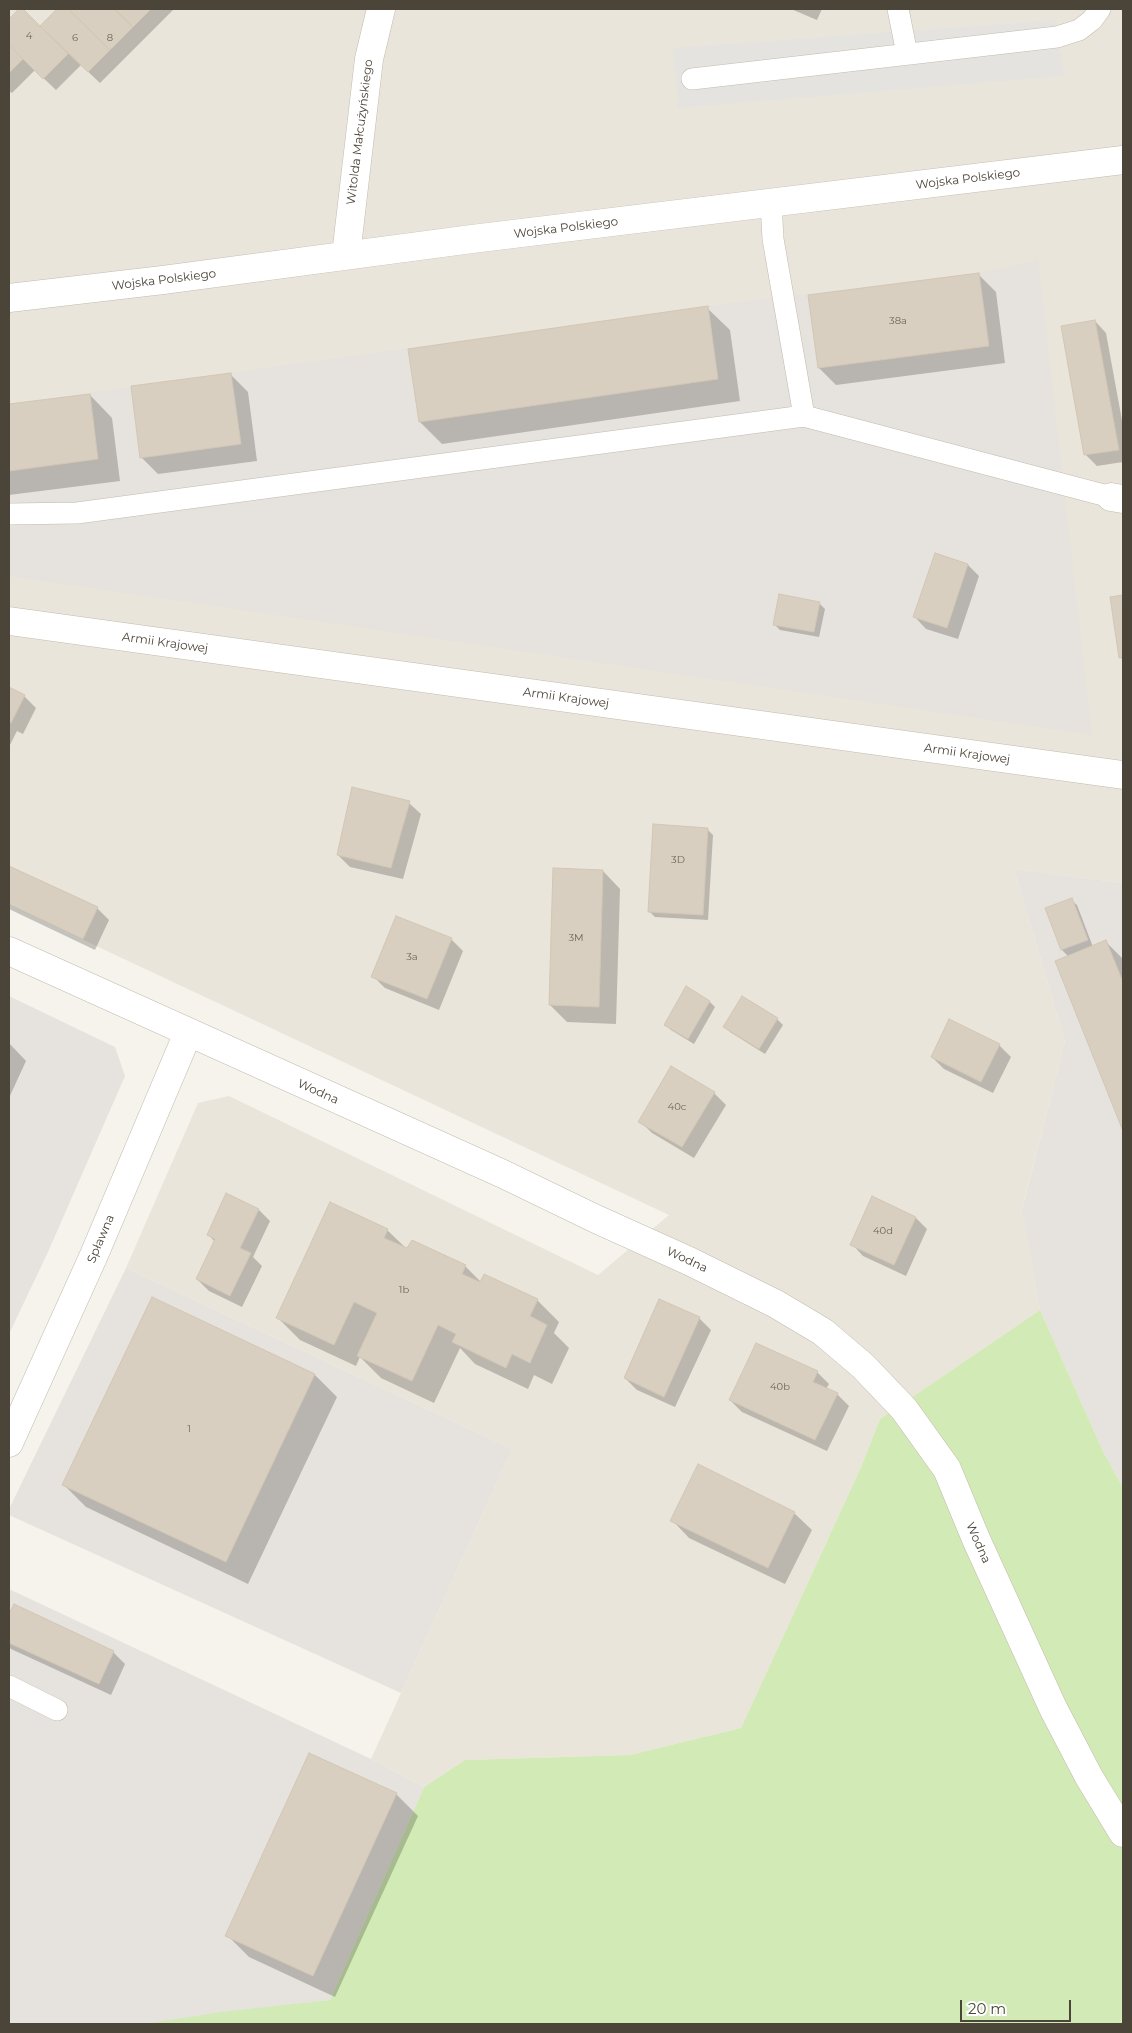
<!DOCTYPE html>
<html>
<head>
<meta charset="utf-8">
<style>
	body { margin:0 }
	#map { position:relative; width:1132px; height:2033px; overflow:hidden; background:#f6f3ec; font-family:Montserrat,sans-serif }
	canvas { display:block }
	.frame { position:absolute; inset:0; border:10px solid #4b4439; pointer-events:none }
	.scale { position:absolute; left:960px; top:2000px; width:111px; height:22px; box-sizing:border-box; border:2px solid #4b4439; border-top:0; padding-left:6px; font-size:15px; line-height:18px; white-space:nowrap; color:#4b4439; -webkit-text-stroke:4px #fff; paint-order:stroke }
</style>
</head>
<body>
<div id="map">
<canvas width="1132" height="2033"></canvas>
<div class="frame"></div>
<div class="scale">20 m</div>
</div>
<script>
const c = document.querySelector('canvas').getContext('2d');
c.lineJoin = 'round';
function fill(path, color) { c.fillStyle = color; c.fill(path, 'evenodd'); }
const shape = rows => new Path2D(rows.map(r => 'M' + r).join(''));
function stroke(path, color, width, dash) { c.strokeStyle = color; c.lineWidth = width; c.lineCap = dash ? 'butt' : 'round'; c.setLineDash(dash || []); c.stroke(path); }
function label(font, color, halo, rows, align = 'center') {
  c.font = font + ' Montserrat,sans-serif'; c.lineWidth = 4; c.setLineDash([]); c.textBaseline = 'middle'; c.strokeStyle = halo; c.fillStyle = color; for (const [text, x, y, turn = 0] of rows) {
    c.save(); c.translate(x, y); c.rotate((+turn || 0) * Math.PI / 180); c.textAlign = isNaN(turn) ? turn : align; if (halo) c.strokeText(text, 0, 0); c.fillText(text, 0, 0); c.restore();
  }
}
fill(shape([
	[9,9,1123,9,1123,883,1014,869,1065,1041,1022,1209,1040,1310,880,1419,862,1465,741,1728,630,1755,465,1760,424,1787,371,1759,512,1449,126,1268,198,1103,229,1096,598,1275,669,1215,9,905]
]), '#eae5da');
fill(shape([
	[1038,260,1092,735,9,576,9,404,708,306,979,273],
	[1014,869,1123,883,1123,1488,1102,1449,1040,1310,1022,1210,1065,1041],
	[9,996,115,1047,125,1076,48,1252,9,1334],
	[126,1268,512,1449,401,1693,9,1515,9,1509],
	[9,1589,371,1759,424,1787,330,2000,153,2024,9,2024]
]), '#e6e2dd');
fill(shape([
	[1040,1310,1102,1449,1123,1488,1123,2024,144,2024,222,2012,330,2000,424,1787,465,1760,630,1755,741,1728,862,1465,880,1419]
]), '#d2eab5');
fill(shape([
	[1056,20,1064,76,678,108,673,48]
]), '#e5e3e0');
fill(shape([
	[21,9,40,28,59,9,174,9,100,83,81,65,56,90,35,70,12,93,9,91,9,21],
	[791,9,822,9,817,20],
	[979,275,996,292,1005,363,836,385,819,368],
	[707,308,730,330,740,401,442,444,420,422],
	[1095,321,1106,333,1123,426,1123,462,1097,466,1086,455],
	[231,375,248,392,257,461,158,474,141,457],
	[90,395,112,418,120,481,9,495,9,405],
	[968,565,979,576,958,639,926,629,915,617],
	[1123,596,1123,660,1120,657,1112,598],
	[819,603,825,609,819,637,780,630,774,624],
	[9,689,24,696,36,708,23,734,17,731,9,747],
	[409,803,421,814,403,879,350,867,338,855],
	[707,829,713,835,708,920,655,917,649,911],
	[9,868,97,908,109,920,95,950,9,909],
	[603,871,620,889,616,1024,567,1022,550,1005],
	[1071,900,1077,905,1093,947,1106,942,1123,959,1123,1128,1057,961,1069,957,1062,950],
	[451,939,463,951,439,1010,385,988,373,976],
	[710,1002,715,1007,694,1044,671,1030,665,1024],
	[777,1019,783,1025,765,1054,730,1032,725,1026],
	[9,1043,26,1061,9,1098],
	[999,1045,1011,1057,993,1093,944,1069,932,1057],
	[714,1093,726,1105,694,1158,652,1133,640,1121],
	[259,1210,270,1221,253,1257,262,1266,242,1307,209,1291,197,1279,215,1242,208,1234],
	[916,1218,927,1229,906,1276,863,1256,852,1244],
	[387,1230,408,1250,412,1242,466,1267,481,1282,537,1300,559,1322,554,1333,569,1348,552,1384,534,1375,528,1389,475,1364,460,1348,434,1403,381,1378,360,1357,356,1366,300,1340,278,1318],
	[699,1318,711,1330,675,1407,637,1390,625,1378],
	[817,1372,829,1384,826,1389,837,1394,849,1406,827,1451,742,1412,730,1400],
	[315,1375,337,1397,248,1584,86,1507,64,1485],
	[794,1513,812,1530,785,1584,689,1538,672,1520],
	[14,1606,113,1652,125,1664,111,1695,11,1649,9,1647,9,1617],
	[396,1794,418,1816,335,1997,249,1957,227,1935]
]), '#0003');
const building = shape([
	[19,9,23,9,68,54,43,79,9,45,9,19,19,9],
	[57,9,68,9,110,50,88,72,40,26,57,9],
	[68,9,114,9,133,27,110,50,68,9],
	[114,9,151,9,133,27,114,9],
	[9,45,23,59,9,73,9,45],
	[979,273,989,346,818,368,808,295,979,273],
	[708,306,718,379,419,422,408,349,708,306],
	[1095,320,1119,450,1084,455,1061,326,1095,320],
	[231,373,241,444,140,458,131,386,231,373],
	[90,394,98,459,9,471,9,404,90,394],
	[935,553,968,564,947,628,913,617,935,553],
	[779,594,820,602,814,632,773,625,779,594],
	[1123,595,1123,657,1119,658,1110,597,1123,595],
	[9,687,25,695,11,723,9,722,9,687],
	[352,787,410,801,391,868,337,855,352,787],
	[653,824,708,828,703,915,648,912,653,824],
	[9,866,98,907,83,939,9,904,9,866],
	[553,868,603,870,599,1007,549,1005,553,868],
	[1072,898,1088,940,1061,950,1045,908,1072,898],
	[396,916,452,938,427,999,371,977,396,916],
	[1106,940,1123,982,1123,1131,1055,961,1106,940],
	[686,986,710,1001,688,1039,664,1025,686,986],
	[742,996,778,1018,759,1049,723,1027,742,996],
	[949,1019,1000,1044,981,1082,931,1057,949,1019],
	[671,1066,715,1092,682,1147,638,1122,671,1066],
	[226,1193,259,1209,240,1248,251,1253,230,1296,196,1279,215,1239,207,1235,226,1193],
	[872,1196,916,1217,894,1265,850,1245,872,1196],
	[330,1202,388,1229,384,1238,407,1248,412,1240,466,1265,462,1274,480,1282,484,1274,538,1299,530,1316,547,1325,530,1363,512,1354,506,1368,452,1342,456,1334,438,1325,412,1381,357,1356,377,1313,354,1302,334,1345,276,1318,330,1202],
	[152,1297,315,1374,226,1562,62,1485,152,1297],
	[659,1299,700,1317,664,1397,624,1378,659,1299],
	[756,1343,818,1371,813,1382,838,1393,815,1440,729,1400,756,1343],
	[698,1464,795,1512,768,1568,670,1521,698,1464],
	[14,1604,114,1651,99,1684,9,1643,9,1614,14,1604],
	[309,1753,397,1793,313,1976,225,1936,309,1753]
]);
fill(building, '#d8cfc1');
stroke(building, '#d3c7b4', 1);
const service = shape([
	[898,9,907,54],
	[692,79,1057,37,1079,30,1092,20,1100,9],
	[771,203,773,239,804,416],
	[9,514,77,513,804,416,1111,497],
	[9,1686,57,1710]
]);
const minor = shape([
	[346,255,369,59,381,9],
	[1111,497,1123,499],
	[9,621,1123,775],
	[9,951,503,1174,596,1219,689,1261,776,1304,823,1332,863,1366,904,1409,947,1469,976,1539,1053,1708,1089,1777,1123,1833],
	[9,1443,94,1255,188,1033]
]);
const tertiary = shape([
	[9,298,163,280,472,239,1123,160]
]);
stroke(service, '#c2bbae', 22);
stroke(minor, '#c2bbae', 29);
stroke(tertiary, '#c2bbae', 29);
stroke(service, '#fff', 21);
stroke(minor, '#fff', 28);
stroke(tertiary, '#fff', 28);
label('10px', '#6e675b', null, [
	["4",29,36],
	["6",75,38],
	["8",110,38],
	["38a",898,321],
	["3D",678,860],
	["3M",576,938],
	["3a",412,957],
	["40c",677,1107],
	["40d",883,1231],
	["1b",404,1290],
	["40b",780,1387],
	["1",189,1429]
]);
label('12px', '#4b4439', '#fff', [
	["Witolda Małcużyńskiego",360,132,-83],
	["Wojska Polskiego",968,179,-7],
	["Wojska Polskiego",566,228,-7],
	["Wojska Polskiego",164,280,-7],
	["Armii Krajowej",165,643,8],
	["Armii Krajowej",566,698,8],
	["Armii Krajowej",967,754,8],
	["Wodna",318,1092,24],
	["Spławna",101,1239,-67],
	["Wodna",687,1260,25],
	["Wodna",978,1543,66]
]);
</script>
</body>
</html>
